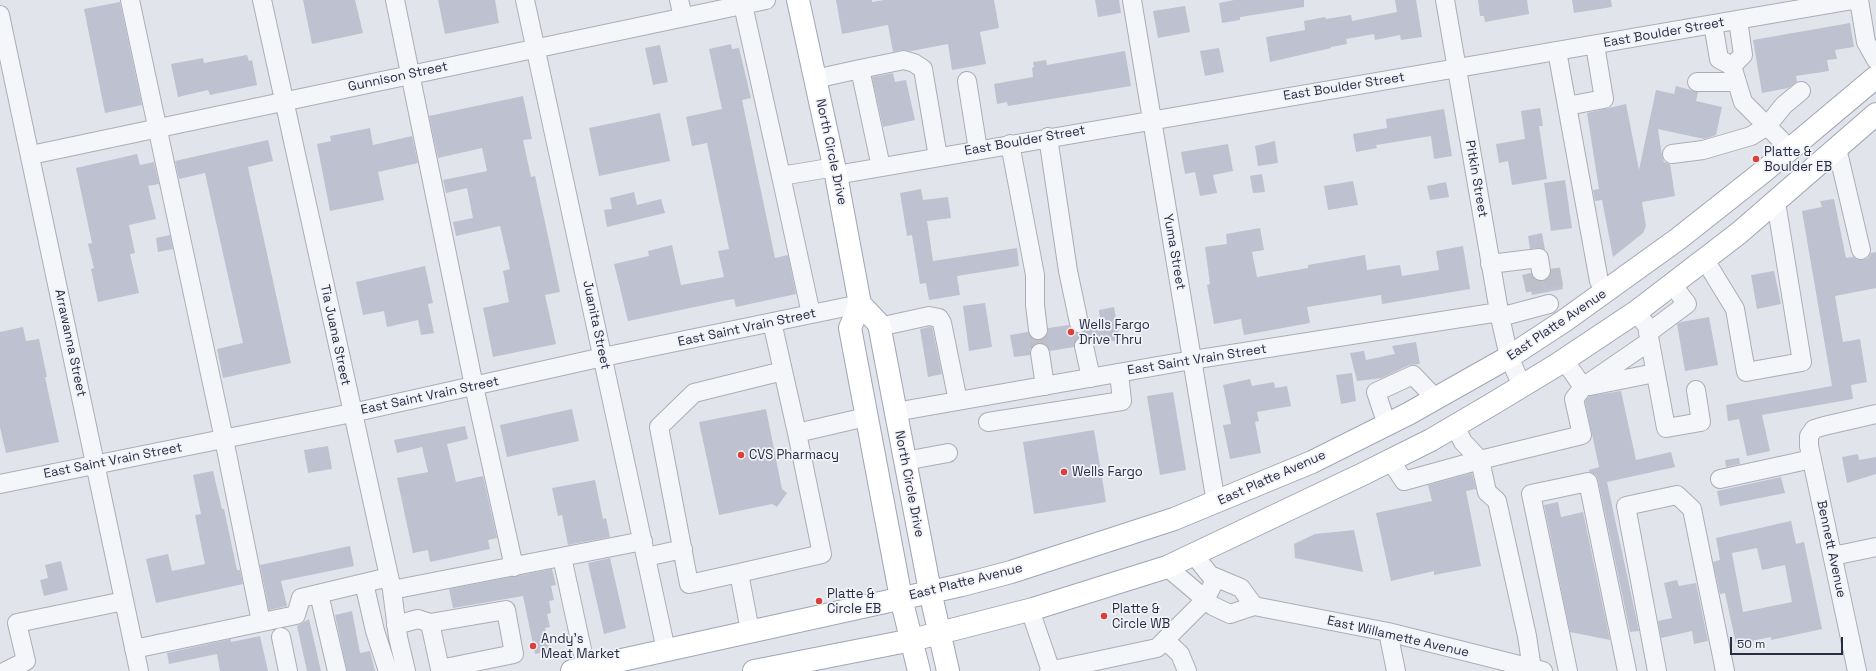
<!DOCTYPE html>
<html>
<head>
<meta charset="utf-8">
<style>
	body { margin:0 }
	#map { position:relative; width:1876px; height:671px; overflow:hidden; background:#e2e4eb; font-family:"Space Grotesk",sans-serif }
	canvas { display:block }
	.scale { position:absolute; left:1730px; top:637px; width:113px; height:18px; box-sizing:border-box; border:2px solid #282d45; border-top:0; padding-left:5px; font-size:12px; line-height:14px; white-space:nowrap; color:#282d45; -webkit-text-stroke:3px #f2f3f8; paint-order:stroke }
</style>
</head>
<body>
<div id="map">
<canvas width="1876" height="671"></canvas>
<div class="scale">50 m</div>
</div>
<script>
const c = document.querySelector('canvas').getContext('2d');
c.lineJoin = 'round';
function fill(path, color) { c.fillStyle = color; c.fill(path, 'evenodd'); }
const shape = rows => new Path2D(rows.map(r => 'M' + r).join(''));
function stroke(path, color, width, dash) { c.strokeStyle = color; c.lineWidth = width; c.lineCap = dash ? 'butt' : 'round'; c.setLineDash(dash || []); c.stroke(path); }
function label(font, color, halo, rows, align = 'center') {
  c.font = font + ' "Space Grotesk",sans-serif'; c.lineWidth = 3.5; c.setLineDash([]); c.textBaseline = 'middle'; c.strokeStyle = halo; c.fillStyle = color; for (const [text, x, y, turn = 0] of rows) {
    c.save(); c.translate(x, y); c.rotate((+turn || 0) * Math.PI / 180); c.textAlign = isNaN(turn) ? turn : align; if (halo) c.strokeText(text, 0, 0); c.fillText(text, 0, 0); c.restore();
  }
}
fill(shape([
	[303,0,355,0,363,33,312,44],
	[438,0,495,0,499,23,445,34],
	[836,0,872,0,872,2,884,0,994,0,999,28,980,32,986,64,952,70,948,44,911,51,902,50,893,52,888,25,842,34],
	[1095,0,1119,0,1121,13,1098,17],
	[1234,0,1304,0,1304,7,1240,17,1240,20,1222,23,1219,3],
	[1395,0,1416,0,1422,37,1401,40,1400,35,1375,40,1374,34,1346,39,1347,44,1331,47,1331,48,1270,62,1266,37,1305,30,1304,21,1325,17,1326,19,1351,15,1352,21,1397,12],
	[1478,0,1527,0,1529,14,1485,22,1484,16,1480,16],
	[1572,0,1611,0,1612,7,1574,13],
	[120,2,142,105,105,113,84,9],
	[1185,6,1190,32,1158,38,1153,11],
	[1850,23,1854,47,1835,50,1837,59,1827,60,1829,71,1796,76,1797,82,1788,88,1762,93,1753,40],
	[731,44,732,49,739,48,751,98,742,100,775,258,788,255,796,294,736,307,734,299,728,300,628,321,614,264,649,256,648,251,672,245,681,285,724,277,718,251,729,249,707,143,692,146,686,117,722,109,709,49],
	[660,45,668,82,653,85,645,48],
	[1219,48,1224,72,1205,76,1200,51],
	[1125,51,1131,86,1008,106,1007,102,997,104,994,84,1033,77,1032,68,1034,67,1033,62,1046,60,1047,65],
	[247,55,249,61,252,60,257,85,210,95,208,90,178,97,171,64,203,58,204,63],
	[893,73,895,82,906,80,915,120,883,127,872,77],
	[1676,86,1698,92,1696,101,1722,107,1716,135,1704,139,1658,129,1662,156,1664,162,1670,164,1675,196,1642,202,1646,226,1643,233,1613,257,1602,200,1595,201,1593,190,1599,189,1587,113,1626,104,1639,170,1656,90,1674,94],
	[523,96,532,139,523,140,531,177,535,176,560,292,545,295,556,344,493,357,483,308,509,302,503,271,510,269,500,226,456,236,453,222,473,218,467,188,446,193,443,180,487,171,482,148,438,158,429,116],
	[1540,108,1543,126,1539,126,1547,179,1512,185,1508,161,1499,163,1496,144,1525,139,1521,111],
	[1444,109,1452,156,1434,159,1431,136,1376,145,1377,148,1356,152,1353,134,1387,128,1386,119],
	[660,113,670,161,599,176,589,128],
	[370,128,373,145,412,136,418,163,378,172,384,200,330,211,317,144,331,141,330,136],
	[268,140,273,161,248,167,291,363,223,378,217,349,243,343,205,173,179,179,175,161],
	[1275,141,1278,163,1258,166,1255,146],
	[1228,144,1233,171,1213,175,1217,193,1200,196,1195,172,1185,174,1181,152],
	[137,154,140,165,154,162,159,184,148,186,156,219,129,225,135,253,130,254,139,293,98,302,91,269,94,268,88,244,92,243,76,168],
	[1262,174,1265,192,1253,193,1250,176],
	[1565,180,1572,228,1551,231,1544,183],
	[1353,181,1358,205,1328,210,1324,186],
	[1446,182,1449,197,1430,200,1427,186],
	[921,189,923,200,948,197,951,218,927,221,933,261,1017,248,1019,266,957,276,960,295,929,300,926,283,920,284,912,235,907,236,900,193],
	[634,192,637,205,661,199,665,213,607,227,604,210,612,209,610,198],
	[1834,199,1846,258,1853,257,1858,260,1863,260,1868,258,1871,253,1876,252,1876,288,1835,296,1843,342,1860,339,1867,382,1851,385,1853,399,1762,415,1770,451,1747,456,1739,419,1728,421,1726,405,1832,386,1802,211,1822,207,1820,201],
	[1260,228,1264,250,1252,252,1257,277,1308,268,1308,265,1365,255,1367,270,1400,265,1402,276,1439,270,1436,251,1463,246,1470,289,1382,304,1381,295,1307,307,1310,323,1244,335,1241,319,1214,324,1207,285,1210,284,1205,247,1227,244,1226,234],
	[1542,233,1545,250,1538,248,1530,249,1528,236],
	[170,235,173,249,158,252,156,238],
	[425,266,433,303,428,304,434,333,421,335,418,320,387,327,384,311,363,315,356,282],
	[1559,268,1563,289,1532,295,1527,274,1531,273,1537,281,1543,281,1551,275,1551,269],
	[1774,271,1781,304,1757,309,1751,275],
	[985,303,992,347,969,351,963,306],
	[1114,307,1120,340,1094,344,1091,339,1082,336,1077,339,1074,347,1050,351,1044,343,1038,343,1030,349,1030,355,1014,357,1010,335,1028,332,1034,339,1040,340,1047,334,1048,328,1069,325,1071,330,1075,333,1082,333,1086,331,1089,321,1100,320,1099,310],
	[1709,317,1718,365,1685,371,1677,324,1681,322],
	[23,327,26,341,39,339,47,377,45,377,59,442,6,453,0,427,0,332],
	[929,327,932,327,942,374,928,377,920,329],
	[1416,342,1420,364,1409,365,1382,378,1357,381,1350,353,1364,351,1366,360,1395,354,1392,346],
	[1352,373,1356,401,1341,404,1336,375],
	[1250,379,1252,386,1274,382,1275,388,1287,386,1291,406,1257,412,1259,421,1255,422,1261,453,1230,459,1223,425,1231,424,1223,385],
	[1621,391,1636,460,1671,452,1675,467,1607,482,1639,631,1630,632,1598,480,1596,475,1589,472,1589,470,1599,467,1585,401,1589,396],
	[1173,392,1186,470,1160,475,1147,396],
	[572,409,579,441,507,457,500,425],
	[766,409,782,489,787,493,777,507,772,504,719,515,699,422],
	[465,426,468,439,447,444,456,482,483,476,497,538,488,540,490,549,430,562,428,550,413,553,397,478,428,472,422,447,397,453,394,440],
	[1094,430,1106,502,1034,514,1023,442],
	[328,446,332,469,308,473,304,450],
	[1858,454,1859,460,1876,457,1876,474,1847,483,1842,457],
	[1739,458,1740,464,1726,467,1725,460],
	[213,471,222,509,224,509,237,570,240,570,243,584,156,603,146,559,168,554,172,571,205,564,195,515,201,514,193,475],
	[1472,473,1476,489,1466,491,1481,566,1434,575,1434,571,1391,581,1376,513,1432,501,1428,485],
	[1781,477,1785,493,1720,506,1717,491],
	[595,480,603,519,606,518,610,537,568,545,562,515,558,516,552,488],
	[1558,502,1561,517,1583,512,1610,640,1570,632,1544,505],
	[1791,521,1796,544,1804,542,1822,629,1771,640,1771,637,1736,644,1725,593,1720,594,1713,562,1720,560,1716,538],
	[1757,548,1762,570,1785,565,1792,602,1743,612,1732,553],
	[1354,530,1363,572,1295,558,1294,544,1315,534],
	[350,546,354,566,281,581,287,606,269,610,260,565],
	[610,558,626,628,604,634,588,563],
	[61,561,68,590,44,596,40,580,48,578,45,565],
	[552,569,556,585,551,586,554,600,549,601,551,613,547,614,550,627,545,628,550,651,535,654,523,596,453,608,449,589],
	[1677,580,1679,586,1696,583,1708,641,1694,644,1692,631,1661,638,1658,621,1672,618,1664,583],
	[352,611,360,653,370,651,375,671,347,671,335,615],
	[309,619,321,671,307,671,297,626],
	[260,636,268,671,220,671,217,654,169,664,167,653,231,639,231,642]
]), '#bec1cf');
stroke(shape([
	[1551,269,1555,291],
	[1531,273,1536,295],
	[1079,323,1084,346],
	[1038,330,1040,353]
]), '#bdbfca', 18, [18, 9]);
const minor = shape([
	[130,0,224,439,261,622],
	[262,0,392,590,398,637,406,671],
	[395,0,474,386,514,567],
	[525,0,666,650],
	[679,0,683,17],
	[1132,0,1216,503],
	[1445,0,1500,317,1509,357,1522,386],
	[1859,0,1866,42,1876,60],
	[743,5,781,176,835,167],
	[0,15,139,671],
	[1713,24,1719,59,1732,66,1743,102,1767,126,1784,105,1801,91],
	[1557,51,1599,281,1607,291],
	[1732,66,1743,55,1738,20],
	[815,79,860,69],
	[967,81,978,150],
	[1697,82,1737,82],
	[1567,106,1604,99,1595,45],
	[1048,137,1068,271,1079,323],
	[1010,144,1035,275,1035,305,1038,330],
	[1837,148,1861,250],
	[1672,154,1703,150,1751,136,1767,126,1780,139,1789,150],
	[31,155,766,0],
	[881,167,860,69,904,60,914,63,923,69,938,157],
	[836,175,1853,0],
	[781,176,811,314],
	[1705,260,1735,309,1746,372,1802,362,1776,202],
	[1490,264,1539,258,1541,271],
	[1636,312,1647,326,1666,428,1701,422,1696,390],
	[1500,317,1549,304],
	[879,327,929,316,939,318,942,323,958,401],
	[1648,333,1687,304,1672,284],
	[1084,346,1091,378],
	[1040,353,1045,386],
	[783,371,797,433,866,417],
	[1590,386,1655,373],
	[1583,387,1650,341],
	[895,412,1192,360,1499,312],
	[988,422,1122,401,1119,373],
	[1387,425,1376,392,1413,375,1436,399],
	[1455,426,1463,442,1480,460,1582,435,1574,399,1583,387,1564,360],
	[1390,460,1404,481,1480,460,1487,492,1497,501,1527,636,1532,669],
	[905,461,948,453],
	[1720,479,1812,459],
	[0,484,352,413,603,357,860,304],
	[1194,555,1210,575,1241,588,1254,606],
	[1833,556,1876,547],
	[562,557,586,668],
	[646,557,683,549],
	[1167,567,1213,606,1230,614,1254,606,1388,632,1543,671],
	[739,573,822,554,797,433],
	[364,583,375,631,388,671],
	[392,590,643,541],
	[319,594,337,671],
	[1030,610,1051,671],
	[396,625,418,619,430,623,440,669,514,654,506,610,430,623],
	[750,631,739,573,689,584,659,427,694,393,783,371,772,322],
	[1388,632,1396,671],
	[281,637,288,671],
	[1165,640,1180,654,1187,671],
	[134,649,296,615,301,598,389,577],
	[6,671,26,661,17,623,124,601],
	[1049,671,1157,648,1205,600,1216,578],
	[1568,671,1531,494,1588,482,1627,671],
	[1657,671,1626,506,1677,495,1692,509,1725,671],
	[1857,671,1809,446,1809,436,1814,429,1824,426,1876,414]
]);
const major = shape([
	[798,0,836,175,860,304,850,328,901,598,919,671],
	[860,304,879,324,930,591,948,671],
	[572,671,962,585,1011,572,1174,519,1312,462,1408,414,1509,357,1564,321,1678,239,1764,171,1876,77],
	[754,671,912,640,1033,609,1167,567,1363,474,1431,440,1494,403,1555,366,1636,312,1739,233,1876,114]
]);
stroke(minor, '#aaadb9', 20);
stroke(major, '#a0a5b8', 24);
stroke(minor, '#f5f6f9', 18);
stroke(major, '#fff', 22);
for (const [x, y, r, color] of [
	[1756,159,4,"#db413c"],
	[1071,332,4,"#db413c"],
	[741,455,4,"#db413c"],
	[1064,472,4,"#db413c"],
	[819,601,4,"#db413c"],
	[1104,616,4,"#db413c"],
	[533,646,4,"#db413c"]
]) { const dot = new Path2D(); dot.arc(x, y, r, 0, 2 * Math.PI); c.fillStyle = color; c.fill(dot); stroke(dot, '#f2f3f8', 1.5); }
label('13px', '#282d45', '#f2f3f8', [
	["East Boulder Street",1664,33,-10],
	["Gunnison Street",398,77,-12],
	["East Boulder Street",1344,87,-9],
	["East Boulder Street",1025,141,-10],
	["North Circle Drive",831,152,78],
	["Pitkin Street",1476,179,80],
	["Yuma Street",1174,252,80],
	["Juanita Street",596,325,78],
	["East Platte Avenue",1557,325,-34],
	["East Saint Vrain Street",747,328,-12],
	["Tia Juana Street",335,335,78],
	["Arrawanna Street",70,343,78],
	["East Saint Vrain Street",1197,360,-9],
	["East Saint Vrain Street",430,396,-12],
	["East Saint Vrain Street",113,461,-11],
	["East Platte Avenue",1272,478,-24],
	["North Circle Drive",909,484,79],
	["Bennett Avenue",1831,549,78],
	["East Platte Avenue",966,582,-14],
	["East Willamette Avenue",1398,637,13]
]);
label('13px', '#282d45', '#f2f3f8', [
	["Platte &",1764,152],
	["Boulder EB",1764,167],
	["Wells Fargo",1079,325],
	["Drive Thru",1079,340],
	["CVS Pharmacy",749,455],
	["Wells Fargo",1072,472],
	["Platte &",827,594],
	["Circle EB",827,609],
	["Platte &",1112,609],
	["Circle WB",1112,624],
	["Andy's",541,639],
	["Meat Market",541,654]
], 'left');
</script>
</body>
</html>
